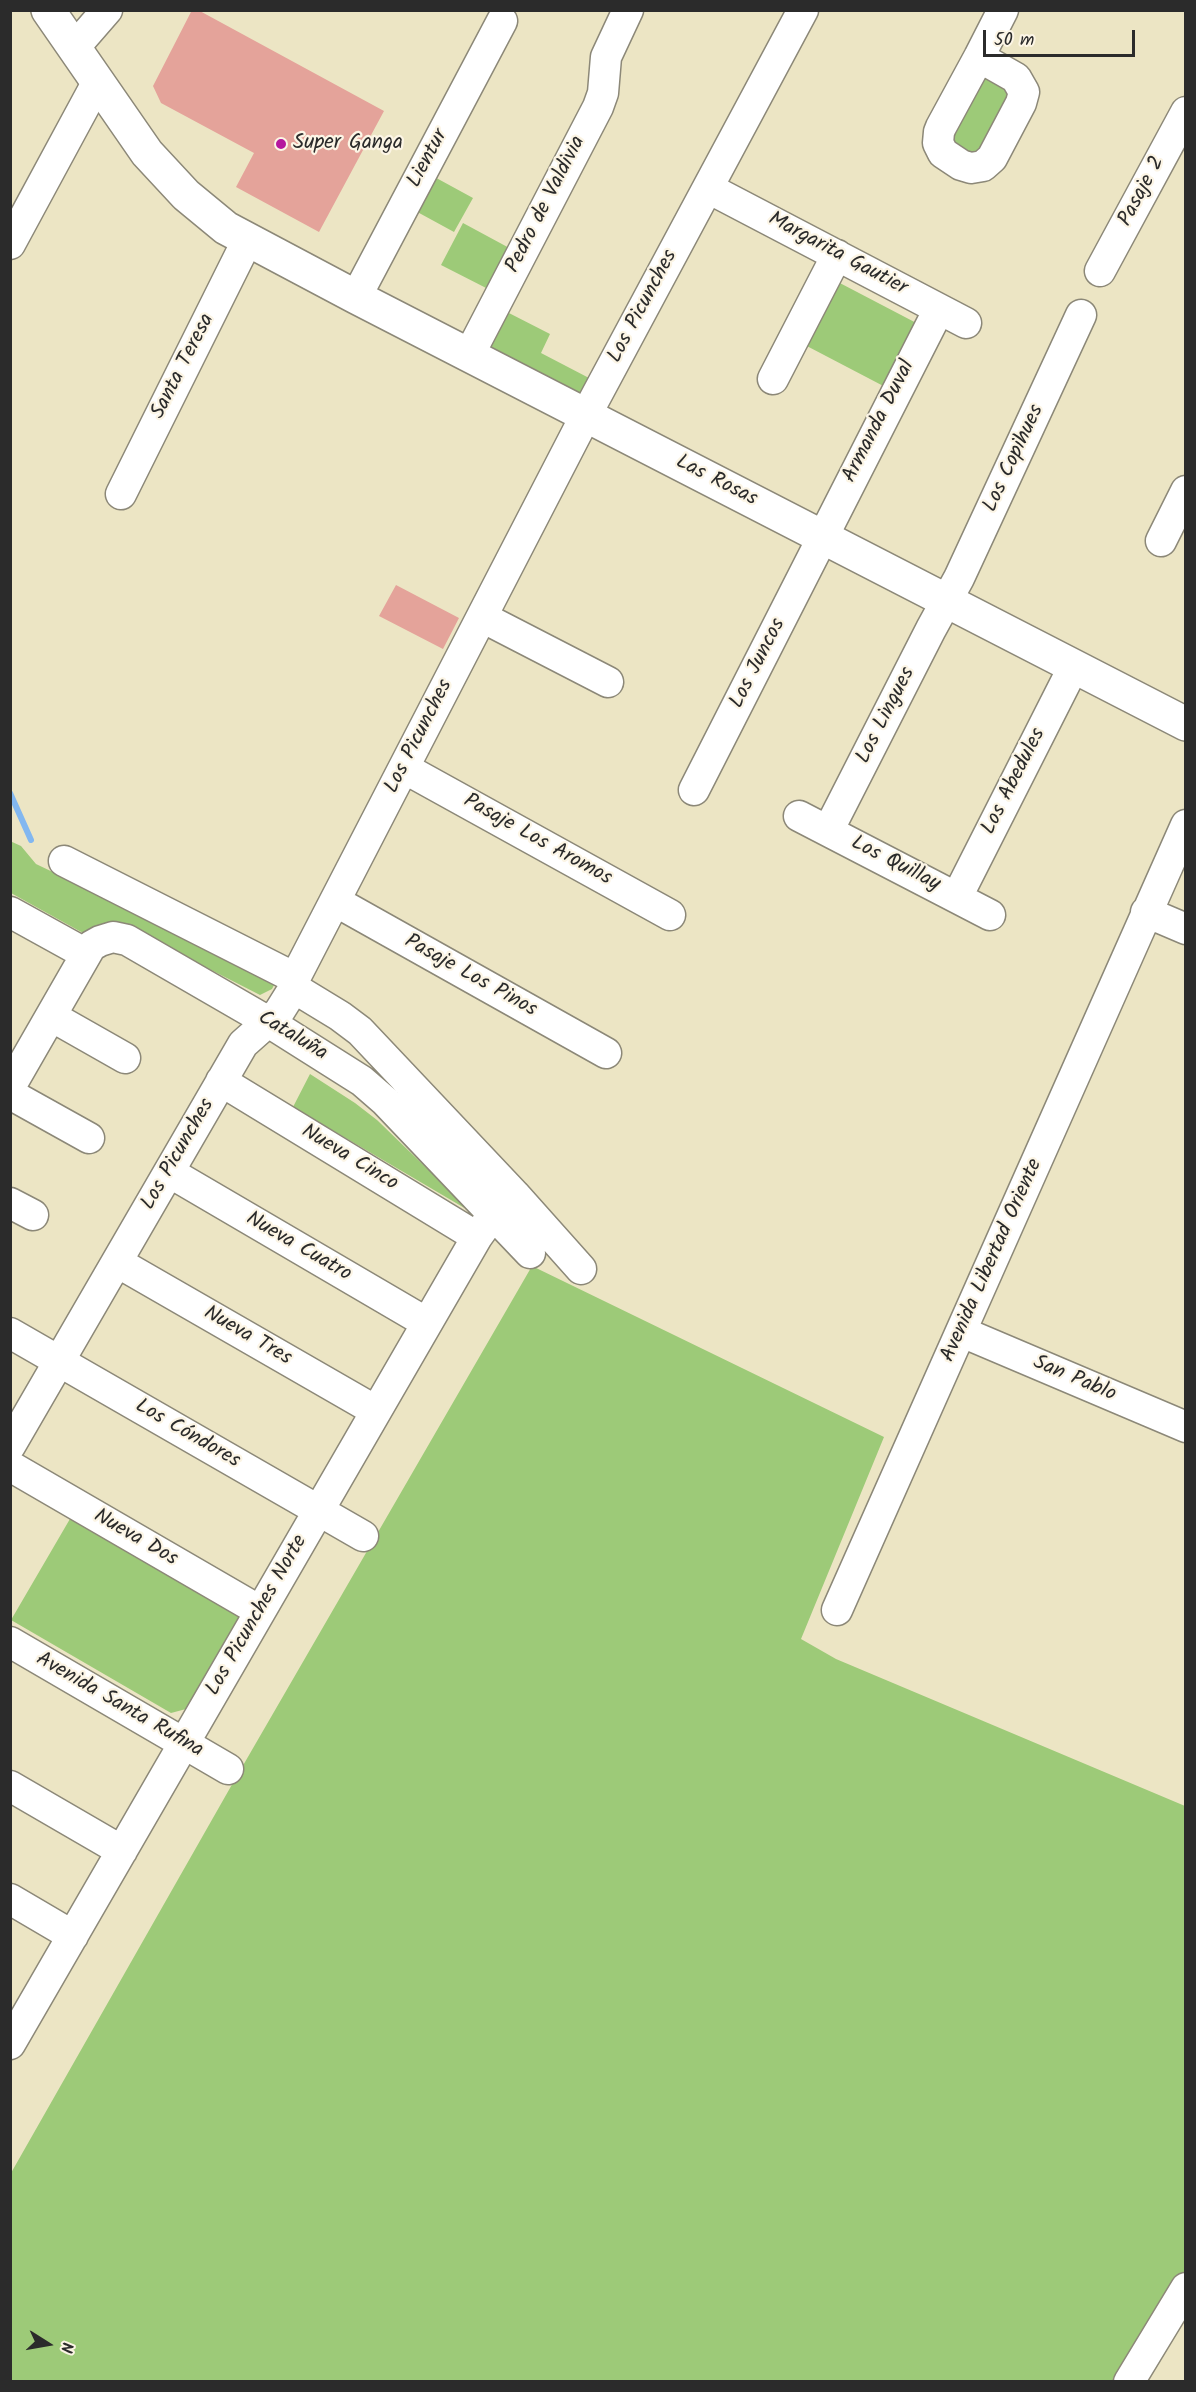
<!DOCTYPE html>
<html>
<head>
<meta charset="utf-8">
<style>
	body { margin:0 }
	#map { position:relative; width:1196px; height:2392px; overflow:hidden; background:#ece5c4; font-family:Kalam,sans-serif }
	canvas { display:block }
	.frame { position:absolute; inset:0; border:12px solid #2b2b2b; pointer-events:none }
	.north { position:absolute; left:18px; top:2314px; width:60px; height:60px; -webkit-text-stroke:4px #fcf5e5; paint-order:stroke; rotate:101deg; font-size:16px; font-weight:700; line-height:24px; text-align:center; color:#2b2b2b }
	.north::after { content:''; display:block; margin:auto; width:21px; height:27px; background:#2b2b2b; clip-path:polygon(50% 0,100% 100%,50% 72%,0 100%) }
	.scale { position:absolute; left:983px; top:30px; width:152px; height:27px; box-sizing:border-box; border:3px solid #2b2b2b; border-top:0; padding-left:8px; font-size:18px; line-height:21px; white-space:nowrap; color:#2b2b2b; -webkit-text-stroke:4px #fcf5e5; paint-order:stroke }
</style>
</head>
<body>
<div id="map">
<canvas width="1196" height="2392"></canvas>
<div class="frame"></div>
<div class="north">N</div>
<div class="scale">50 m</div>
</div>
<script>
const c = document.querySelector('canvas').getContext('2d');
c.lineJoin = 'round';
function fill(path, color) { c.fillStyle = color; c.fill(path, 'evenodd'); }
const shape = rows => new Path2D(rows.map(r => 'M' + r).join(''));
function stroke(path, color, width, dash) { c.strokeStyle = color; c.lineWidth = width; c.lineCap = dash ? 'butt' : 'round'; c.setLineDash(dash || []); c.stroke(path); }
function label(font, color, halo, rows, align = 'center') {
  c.font = font + ' Kalam,sans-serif'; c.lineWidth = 4.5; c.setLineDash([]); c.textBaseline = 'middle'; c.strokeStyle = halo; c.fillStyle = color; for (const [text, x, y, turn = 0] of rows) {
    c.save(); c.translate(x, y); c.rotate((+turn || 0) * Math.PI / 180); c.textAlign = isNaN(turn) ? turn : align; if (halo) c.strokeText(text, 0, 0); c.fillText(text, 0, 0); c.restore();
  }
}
fill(shape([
	[987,74,1014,88,984,156,952,149,948,137,979,79],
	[429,174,473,198,454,232,410,208],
	[463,223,513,250,492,291,441,265],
	[836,281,924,327,891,390,803,344],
	[505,311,550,334,541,353,589,378,575,406,481,357],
	[10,841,21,846,36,864,277,979,272,989,260,995,131,929,94,928,83,933,11,893],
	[310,1074,355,1103,377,1120,473,1213,293,1107],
	[532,1266,884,1437,801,1639,836,1659,1185,1806,1185,2270,1120,2381,11,2382,11,2173,234,1781],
	[74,1512,243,1610,186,1709,171,1713,11,1620]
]), '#9dca78');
stroke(shape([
	[10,793,31,840]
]), '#82b7f0', 6);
fill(shape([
	[192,10,198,10,384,111,319,232,236,187,254,153,161,103,153,86],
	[396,585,459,618,443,649,379,616]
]), '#e4a39a');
const minor = shape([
	[74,48,107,10],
	[979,57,1016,78,1024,92,1021,103,992,158,983,166,971,168,961,165,943,153,938,143,939,132,941,127,979,57,1003,10],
	[708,188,966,323],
	[10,244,97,83],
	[1100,271,1186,112],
	[356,297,502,21],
	[469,355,598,107,603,93,606,57,628,10],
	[773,379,837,255],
	[121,494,247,241],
	[1161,541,1186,491],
	[482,617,608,682],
	[404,768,670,915],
	[694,790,939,309],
	[799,816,990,915],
	[828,831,931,629,959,578,1081,315],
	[64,861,295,978],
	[957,897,1074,666],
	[335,901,606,1053],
	[10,912,86,954],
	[1146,912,1186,929],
	[294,988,340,1016,360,1031,515,1195,581,1269],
	[51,1016,125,1058],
	[221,1081,477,1237],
	[10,1087,91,946,100,941,113,937,127,940,267,1021,362,1081,385,1101,530,1253],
	[10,1094,89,1138],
	[169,1172,427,1323],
	[10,1203,33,1215],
	[117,1262,376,1411],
	[962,1332,1186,1427],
	[10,1333,363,1536],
	[10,1446,243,1044,279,1012,294,988,295,978,586,415,803,10],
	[10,1466,260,1611],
	[837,1610,1186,825],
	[10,1642,228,1769],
	[10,1786,122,1851],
	[10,1899,73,1936],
	[10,2044,477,1237,487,1223,515,1195],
	[1129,2382,1186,2288]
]);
const major = shape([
	[48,10,147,153,186,195,226,228,356,297,1186,724]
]);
stroke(minor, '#8c8878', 33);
stroke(major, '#8c8878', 36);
stroke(minor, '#fff', 30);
stroke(major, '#fff', 33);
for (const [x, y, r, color] of [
	[281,144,6,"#b5179e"]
]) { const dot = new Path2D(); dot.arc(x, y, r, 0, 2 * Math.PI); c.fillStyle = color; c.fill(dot); stroke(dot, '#fcf5e5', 2); }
label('21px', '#2b2b2b', '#fcf5e5', [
	["Super Ganga",293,144]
], 'left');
label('21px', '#2b2b2b', '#fcf5e5', [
	["Lientur",429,159,-62],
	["Pasaje 2",1143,192,-62],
	["Pedro de Valdivia",547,205,-63],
	["Margarita Gautier",837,255,28],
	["Los Picunches",644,307,-62],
	["Santa Teresa",184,367,-63],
	["Armanda Duval",880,422,-63],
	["Los Copihues",1015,459,-65],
	["Las Rosas",716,482,27],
	["Los Juncos",759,664,-63],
	["Los Lingues",887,716,-63],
	["Los Picunches",420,737,-63],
	["Los Abedules",1015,782,-63],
	["Pasaje Los Aromos",537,841,29],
	["Los Quillay",895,865,27],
	["Pasaje Los Pinos",470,977,29],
	["Cataluña",292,1037,31],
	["Los Picunches",179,1155,-60],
	["Nueva Cinco",349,1159,31],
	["Nueva Cuatro",298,1248,30],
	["Avenida Libertad Oriente",993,1261,-66],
	["Nueva Tres",247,1337,30],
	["San Pablo",1074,1380,23],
	["Los Cóndores",187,1435,30],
	["Nueva Dos",135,1539,30],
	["Los Picunches Norte",258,1616,-60],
	["Avenida Santa Rufina",119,1706,30]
]);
</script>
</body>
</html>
